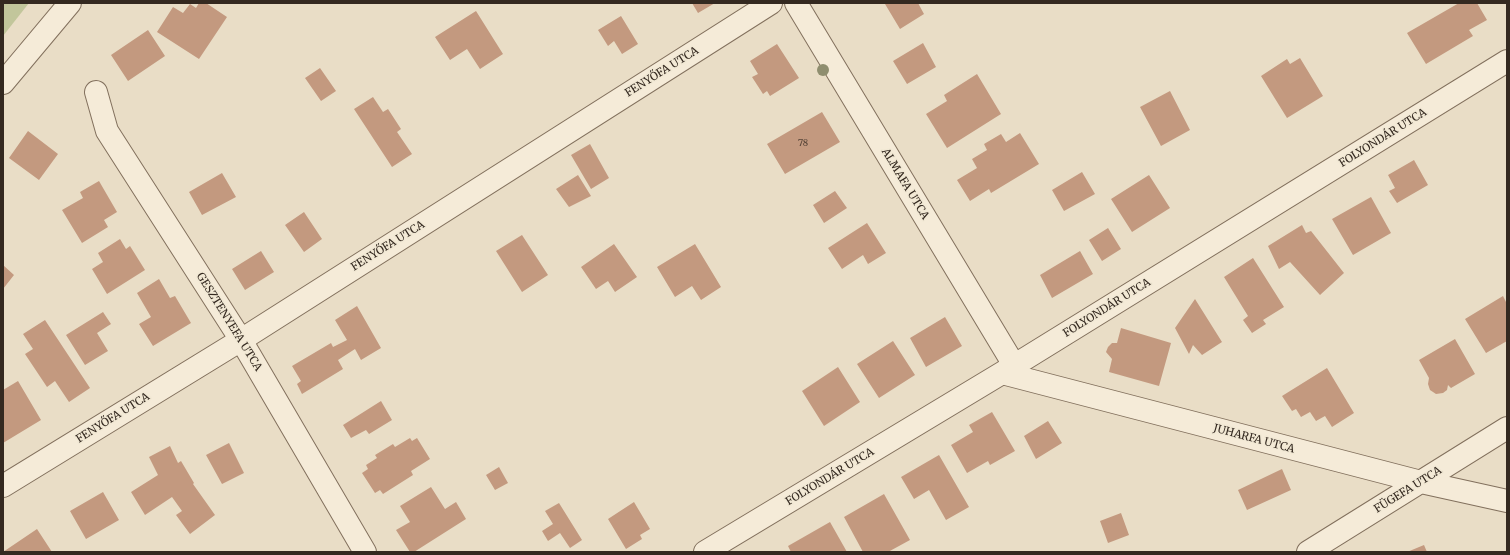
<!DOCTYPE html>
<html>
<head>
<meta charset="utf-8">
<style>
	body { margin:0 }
	#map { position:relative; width:1510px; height:555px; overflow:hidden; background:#e9ddc6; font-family:Merriweather,serif }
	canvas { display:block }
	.frame { position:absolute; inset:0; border:4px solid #342920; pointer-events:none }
</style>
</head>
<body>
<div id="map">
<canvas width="1510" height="555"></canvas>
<div class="frame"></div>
</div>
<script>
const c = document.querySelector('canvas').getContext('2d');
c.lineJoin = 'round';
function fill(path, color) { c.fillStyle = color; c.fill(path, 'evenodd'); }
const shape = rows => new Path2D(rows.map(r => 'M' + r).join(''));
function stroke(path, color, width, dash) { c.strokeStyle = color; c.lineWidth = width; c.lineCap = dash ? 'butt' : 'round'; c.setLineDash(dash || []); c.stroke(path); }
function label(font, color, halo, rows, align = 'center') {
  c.font = font + ' Merriweather,serif'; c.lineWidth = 3; c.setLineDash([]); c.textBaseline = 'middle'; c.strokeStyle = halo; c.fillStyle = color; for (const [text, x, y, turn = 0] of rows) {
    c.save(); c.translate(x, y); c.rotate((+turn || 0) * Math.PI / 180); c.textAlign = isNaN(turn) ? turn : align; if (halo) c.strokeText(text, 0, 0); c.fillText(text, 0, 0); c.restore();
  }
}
fill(shape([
	[3,3,29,3,3,36]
]), '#c2c69b');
fill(shape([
	[199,3,206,3,227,17,199,59,157,32,173,7,183,13,190,4,196,8],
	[692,3,715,3,698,13],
	[918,3,924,14,900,29,885,4],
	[1459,3,1477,3,1487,20,1469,30,1473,36,1426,64,1407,33],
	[476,11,503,54,480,69,467,49,450,60,435,37],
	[621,16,638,44,622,54,614,41,608,46,598,30],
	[148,30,165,56,128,81,111,55],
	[923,43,936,67,907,84,893,61],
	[777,44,799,78,770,96,767,91,763,94,752,77,758,74,750,61],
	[1300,58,1323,96,1287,118,1261,76,1287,59,1290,64],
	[320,68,336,91,321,101,305,78],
	[977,74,1001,114,947,148,926,114,947,101,944,95],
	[1170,91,1190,130,1161,146,1140,107],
	[373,97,383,112,388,109,401,129,397,132,412,154,392,167,354,109],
	[822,112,840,142,785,174,767,144],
	[28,131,58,154,39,180,9,158],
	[1020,133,1039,164,991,193,989,189,970,201,957,180,977,168,972,159,987,150,984,144,1001,134,1006,142],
	[590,144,609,178,591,189,571,155],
	[1414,160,1428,185,1397,203,1389,191,1395,188,1388,175],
	[1082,172,1095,194,1064,211,1052,190],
	[222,173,236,197,202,215,189,192],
	[578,175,591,196,569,207,556,189],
	[1149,175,1170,208,1132,232,1111,199],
	[99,181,117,212,104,220,108,227,82,243,62,210,83,198,80,192],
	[835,191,847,208,824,223,813,205],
	[1371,197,1391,233,1353,255,1332,219],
	[304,212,322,239,304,252,285,225],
	[867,223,886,253,868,264,863,255,842,269,828,248],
	[1302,225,1306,233,1311,231,1344,273,1320,295,1290,262,1279,269,1268,246],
	[1108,228,1121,249,1102,261,1089,240],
	[522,235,548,275,522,292,496,251],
	[120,239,126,249,130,246,145,270,107,294,92,269,103,262,98,253],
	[614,244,637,277,615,292,608,281,596,289,581,267],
	[695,244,721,287,701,300,692,286,675,297,657,267],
	[261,251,274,272,245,290,232,269],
	[1080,251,1093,274,1052,298,1040,275],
	[1253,258,1284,307,1263,320,1266,324,1252,333,1243,320,1248,316,1224,277],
	[3,265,14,275,3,289],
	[159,279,170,298,175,296,191,323,153,346,139,324,151,317,137,293],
	[1503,296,1507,304,1507,341,1486,353,1465,319],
	[1195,299,1222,342,1202,355,1193,345,1189,354,1175,328],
	[357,306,381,348,361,360,355,349,338,360,343,369,302,394,297,384,301,381,292,366,331,343,333,347,347,340,335,320],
	[103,312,111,324,97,333,108,351,85,365,66,335],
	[945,317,962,346,926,367,910,338],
	[45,320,90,388,69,402,55,381,47,387,25,354,33,349,23,334],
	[1121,328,1171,343,1159,386,1109,372,1112,359,1106,352,1108,347,1112,343,1117,343],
	[1455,339,1475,374,1451,388,1448,385,1447,390,1443,393,1436,394,1430,390,1428,384,1429,378,1419,360],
	[893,341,915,375,879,398,857,364],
	[838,367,860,402,824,426,802,391],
	[1327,368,1354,413,1332,427,1325,416,1316,421,1310,412,1301,417,1296,409,1292,411,1282,396],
	[18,381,41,420,3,443,3,390],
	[381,401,392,420,369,434,366,430,351,438,343,425],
	[992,412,1015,451,990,465,988,461,967,473,951,445,973,432,969,425],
	[1048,421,1062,443,1036,459,1024,436],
	[410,438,412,441,417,438,430,459,411,471,413,475,383,494,380,490,375,493,362,473,368,469,366,465,377,458,375,455,393,444,395,447],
	[229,443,244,473,222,484,206,455],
	[170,446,178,463,181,461,194,483,193,484,215,515,190,534,176,515,182,511,172,497,145,515,131,492,158,475,149,457],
	[939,455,969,507,946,520,929,490,914,499,901,477],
	[499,467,508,483,495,490,486,475],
	[1282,469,1291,490,1247,510,1238,490],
	[431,487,445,509,456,502,466,519,414,552,410,552,396,530,410,522,400,506],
	[103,492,119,520,86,539,70,511],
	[884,494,910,540,888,552,863,552,844,517],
	[634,502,650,529,640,535,642,539,626,549,608,519],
	[559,503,582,540,570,548,560,533,548,541,542,531,553,524,545,511],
	[1121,513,1129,535,1108,543,1100,521],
	[830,522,847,552,791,552,788,546],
	[37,529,52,552,3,552],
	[1424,545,1427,552,1407,552]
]), '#c3997f');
const minor = shape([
	[796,3,1014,365],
	[3,83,70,3],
	[96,92,107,131,241,340,365,552],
	[1002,373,1421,482,1507,501],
	[3,486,241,340,771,3],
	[705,552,1002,373,1507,61],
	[1308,552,1507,428]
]);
stroke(minor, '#82705d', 24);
stroke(minor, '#f5ebd8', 22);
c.fillStyle = '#8f8e6f';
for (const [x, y] of [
	[823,70]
]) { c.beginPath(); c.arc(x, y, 6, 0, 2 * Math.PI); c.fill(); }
label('9px', '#584538', null, [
	["78",803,143]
]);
label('11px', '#342920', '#f1e8d4', [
	["FENYŐFA UTCA",662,72,-32],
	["FOLYONDÁR UTCA",1383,138,-32],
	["ALMAFA UTCA",905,184,59],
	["FENYŐFA UTCA",388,246,-32],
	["FOLYONDÁR UTCA",1107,308,-32],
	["GESZTENYEFA UTCA",229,322,58],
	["FENYŐFA UTCA",113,418,-32],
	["JUHARFA UTCA",1254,439,15],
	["FOLYONDÁR UTCA",830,477,-31],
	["FÜGEFA UTCA",1408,490,-32]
]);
</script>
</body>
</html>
